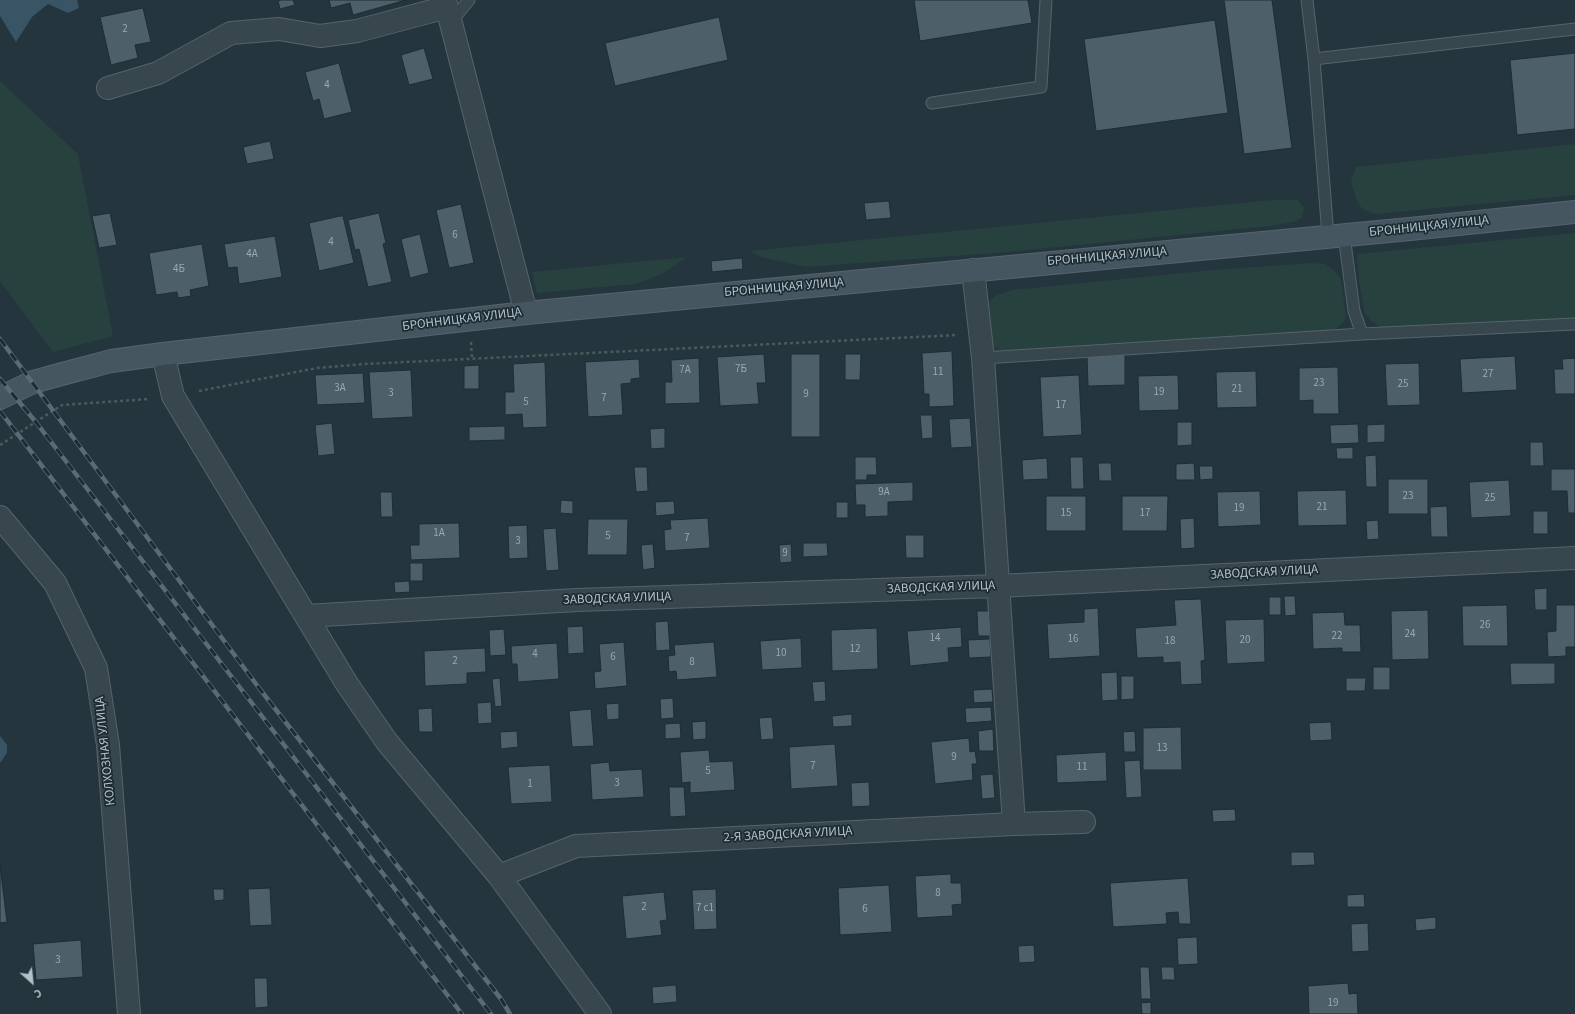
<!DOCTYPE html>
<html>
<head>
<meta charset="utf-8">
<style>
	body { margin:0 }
	#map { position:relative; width:1575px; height:1014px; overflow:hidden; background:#24353e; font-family:"Source Sans 3",sans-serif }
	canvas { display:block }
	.north { position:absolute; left:12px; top:962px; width:40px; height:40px; -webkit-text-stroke:3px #1d2b33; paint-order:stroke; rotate:153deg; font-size:11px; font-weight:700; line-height:16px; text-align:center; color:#b4c1c9 }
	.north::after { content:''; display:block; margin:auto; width:14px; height:18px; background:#b4c1c9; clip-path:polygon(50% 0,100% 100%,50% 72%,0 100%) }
</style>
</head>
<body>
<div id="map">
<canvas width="1575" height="1014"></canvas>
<div class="north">С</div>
</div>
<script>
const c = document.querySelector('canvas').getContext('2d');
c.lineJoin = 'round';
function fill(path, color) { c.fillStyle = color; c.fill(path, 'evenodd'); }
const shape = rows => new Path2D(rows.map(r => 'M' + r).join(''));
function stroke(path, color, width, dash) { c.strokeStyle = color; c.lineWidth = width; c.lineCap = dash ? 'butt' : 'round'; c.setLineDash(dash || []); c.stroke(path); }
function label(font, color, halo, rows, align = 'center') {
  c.font = font + ' "Source Sans 3",sans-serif'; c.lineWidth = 3.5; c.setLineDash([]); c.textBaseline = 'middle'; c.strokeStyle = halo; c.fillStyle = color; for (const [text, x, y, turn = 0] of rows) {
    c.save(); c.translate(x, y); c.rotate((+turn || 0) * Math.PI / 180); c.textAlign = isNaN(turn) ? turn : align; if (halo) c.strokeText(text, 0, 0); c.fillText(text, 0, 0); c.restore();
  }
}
fill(shape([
	[0,81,78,154,113,336,53,352,0,281],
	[1575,144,1575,195,1375,214,1364,210,1358,204,1351,182,1356,167],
	[1272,200,1298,200,1304,208,1302,218,1294,222,1270,226,1008,252,807,267,761,257,750,251],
	[1575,233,1575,319,1383,329,1371,321,1365,313,1359,283,1357,254],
	[687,257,662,274,636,284,537,293,532,272],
	[1312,263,1325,264,1335,271,1341,280,1346,316,1343,323,1334,330,1001,351,990,345,987,304,995,296,1012,290,1213,270]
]), '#27413e');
fill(shape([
	[0,0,77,0,79,8,68,13,48,4,32,17,16,42,0,16],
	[0,736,7,745,7,753,0,763]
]), '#385465');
const building = shape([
	[281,0,293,0,295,5,280,9,278,1,281,0],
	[329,0,406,0,353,15,350,3,331,8,329,0],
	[914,0,1028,0,1032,23,920,41,914,0],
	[1224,0,1272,0,1292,148,1244,154,1224,0],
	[143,8,151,42,135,45,138,58,111,65,100,17,143,8],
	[719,17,728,60,615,86,605,43,719,17],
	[1215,20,1228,113,1096,131,1084,39,1215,20],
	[424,48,433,79,409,85,401,55,424,48],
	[1575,53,1575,129,1517,135,1510,60,1575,53],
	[339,63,352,112,324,119,319,99,313,101,305,72,339,63],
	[270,141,274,159,247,164,243,147,270,141],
	[889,201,891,218,866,220,864,203,889,201],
	[461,204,474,263,449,268,436,210,461,204],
	[110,213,117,245,99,248,92,216,110,213],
	[379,213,386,243,383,244,392,282,368,287,359,249,355,250,348,220,379,213],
	[340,216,343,216,354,263,319,271,309,223,340,216],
	[420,234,429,273,410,278,401,239,420,234],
	[275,236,282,277,239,284,237,267,228,268,224,244,275,236],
	[202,244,209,286,190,290,191,296,178,298,177,292,156,295,149,253,202,244],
	[742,258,743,269,712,272,711,261,742,258],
	[952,351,954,406,929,407,929,394,924,394,922,353,952,351],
	[764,354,766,383,757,383,759,404,720,406,717,357,764,354],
	[791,354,820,354,820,437,791,437,791,354],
	[845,354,861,354,860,380,845,380,845,354],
	[1125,354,1125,385,1088,386,1087,355,1125,354],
	[1515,356,1517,390,1462,393,1460,359,1515,356],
	[699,358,700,403,665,404,665,382,672,382,671,360,699,358],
	[1575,358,1575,394,1555,394,1554,369,1563,369,1562,359,1575,358],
	[639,359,640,378,631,379,631,383,621,384,623,415,588,417,585,362,639,359],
	[545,362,547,427,523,428,522,414,505,415,505,392,514,392,513,364,545,362],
	[1419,363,1420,405,1387,406,1385,364,1419,363],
	[479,365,479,389,464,389,464,366,479,365],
	[1338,367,1339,414,1313,414,1313,400,1299,401,1299,368,1338,367],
	[411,370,413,417,372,419,369,372,411,370],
	[1256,371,1257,407,1217,408,1216,372,1256,371],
	[363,373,365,403,317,405,315,375,363,373],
	[1079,375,1082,435,1043,437,1040,377,1079,375],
	[1178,375,1179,410,1139,411,1138,376,1178,375],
	[920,415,932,415,933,438,922,439,920,415],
	[970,418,972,447,951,448,949,419,970,418],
	[1177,422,1192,422,1192,445,1177,446,1177,422],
	[332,423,335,454,318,456,315,425,332,423],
	[1358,424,1359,443,1331,444,1330,425,1358,424],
	[1385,424,1385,442,1367,443,1367,425,1385,424],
	[505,426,505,440,469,441,469,427,505,426],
	[665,428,665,448,651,449,650,429,665,428],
	[1530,442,1543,442,1544,466,1530,466,1530,442],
	[1353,447,1353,459,1337,459,1336,448,1353,447],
	[1376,455,1377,487,1366,487,1365,456,1376,455],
	[855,457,876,457,877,475,867,475,867,480,855,480,855,457],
	[1070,457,1083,457,1084,489,1071,489,1070,457],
	[1047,458,1048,479,1023,480,1022,460,1047,458],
	[1098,463,1111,463,1112,481,1099,481,1098,463],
	[1194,463,1195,480,1176,480,1176,464,1194,463],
	[1199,466,1213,466,1213,479,1200,480,1199,466],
	[634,467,647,467,648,491,636,492,634,467],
	[1551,469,1575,469,1575,513,1568,513,1567,491,1551,491,1551,469],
	[1388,479,1428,479,1428,514,1388,514,1388,479],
	[1509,480,1511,516,1471,518,1469,482,1509,480],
	[913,482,913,501,888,502,888,516,865,517,865,505,856,505,855,484,913,482],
	[1346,490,1347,525,1298,526,1297,491,1346,490],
	[1260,491,1261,525,1218,527,1217,492,1260,491],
	[380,492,392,492,393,517,381,517,380,492],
	[1046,496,1086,496,1086,531,1046,531,1046,496],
	[1122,496,1168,496,1167,531,1122,531,1122,496],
	[561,500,573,501,573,514,560,513,561,500],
	[674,501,675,514,656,516,655,502,674,501],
	[836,502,848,502,848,518,836,518,836,502],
	[1447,506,1448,537,1431,537,1430,507,1447,506],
	[1533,511,1548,511,1548,534,1533,534,1533,511],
	[708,518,710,548,665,551,664,530,671,529,670,520,708,518],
	[1194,518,1195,548,1181,549,1180,519,1194,518],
	[588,519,628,519,627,555,587,555,588,519],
	[1378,520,1379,539,1367,540,1366,521,1378,520],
	[459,523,460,558,411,560,410,545,419,545,419,524,459,523],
	[527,525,528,558,509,559,508,526,527,525],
	[556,528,559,570,546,571,543,529,556,528],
	[905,535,924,535,924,558,906,558,905,535],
	[803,543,827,543,828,556,803,557,803,543],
	[653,544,655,568,643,570,641,545,653,544],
	[791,544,792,562,780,563,779,545,791,544],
	[410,563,423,563,423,581,410,581,410,563],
	[409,581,410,592,395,593,394,582,409,581],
	[1547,588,1547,610,1535,610,1534,589,1547,588],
	[1284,596,1295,596,1296,615,1285,616,1284,596],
	[1269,597,1281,597,1281,615,1269,615,1269,597],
	[1201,599,1205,660,1201,661,1202,684,1181,685,1180,662,1163,663,1163,657,1137,658,1135,628,1176,625,1174,600,1201,599],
	[1507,605,1508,646,1463,646,1462,606,1507,605],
	[1556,605,1575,605,1575,647,1566,647,1566,656,1548,657,1547,632,1556,631,1556,605],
	[1098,608,1100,656,1049,659,1047,624,1084,622,1084,609,1098,608],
	[1428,610,1429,659,1392,660,1391,611,1428,610],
	[977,611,989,611,990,636,978,636,977,611],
	[1344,612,1345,625,1360,625,1361,652,1342,652,1342,648,1313,649,1312,613,1344,612],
	[1264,619,1265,662,1227,664,1225,620,1264,619],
	[668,621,670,650,656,651,655,622,668,621],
	[583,626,584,653,568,654,567,627,583,626],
	[961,627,962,647,948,648,949,662,910,666,907,631,961,627],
	[877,628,878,669,832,671,831,630,877,628],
	[504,629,506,655,490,656,489,630,504,629],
	[801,638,802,668,762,670,760,641,801,638],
	[990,639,991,657,969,658,968,640,990,639],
	[624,642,627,686,595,689,594,672,601,671,599,644,624,642],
	[714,642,717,677,677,680,676,671,669,672,668,656,675,655,674,645,714,642],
	[557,643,559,679,518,682,517,664,512,664,511,646,557,643],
	[485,648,486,672,467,673,467,684,425,686,424,651,485,648],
	[1510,663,1555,663,1555,684,1511,685,1510,663],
	[1373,667,1390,667,1390,690,1373,690,1373,667],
	[1117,672,1118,700,1102,701,1101,673,1117,672],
	[1121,676,1134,676,1134,699,1121,700,1121,676],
	[500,678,502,706,495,707,492,679,500,678],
	[1346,678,1366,678,1365,691,1346,691,1346,678],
	[825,681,826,701,814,702,812,682,825,681],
	[992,689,993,702,974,703,973,690,992,689],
	[673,698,674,718,661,719,660,699,673,698],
	[491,702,492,723,478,724,477,703,491,702],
	[619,703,619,719,607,720,606,704,619,703],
	[991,707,992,721,966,723,965,708,991,707],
	[432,708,433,732,419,732,418,709,432,708],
	[591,709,594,746,572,747,569,711,591,709],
	[852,714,852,726,833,727,832,716,852,714],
	[772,717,774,739,761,740,759,718,772,717],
	[706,721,706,739,693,740,692,722,706,721],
	[1331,722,1332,740,1310,741,1309,723,1331,722],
	[680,723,681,738,665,739,665,724,680,723],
	[1181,727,1182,770,1143,770,1143,728,1181,727],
	[993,729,994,751,979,751,978,731,993,729],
	[517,731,518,747,501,749,500,732,517,731],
	[1135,731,1136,752,1124,752,1123,732,1135,731],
	[969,738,970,752,975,751,977,764,972,764,973,780,935,784,931,742,969,738],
	[835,744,838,786,791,789,789,747,835,744],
	[709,750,710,762,733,761,735,790,690,793,690,782,682,783,680,752,709,750],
	[1106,752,1107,781,1057,783,1056,755,1106,752],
	[1140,760,1142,797,1126,798,1124,761,1140,760],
	[609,762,610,771,642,769,644,797,592,800,590,764,609,762],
	[550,765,552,802,511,804,508,767,550,765],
	[993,774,995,798,982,799,980,775,993,774],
	[869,782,870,806,852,807,851,783,869,782],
	[669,787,684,787,686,816,670,817,669,787],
	[1235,809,1236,821,1213,822,1212,810,1235,809],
	[1291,852,1314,852,1315,865,1291,866,1291,852],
	[0,865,7,922,0,923,0,865],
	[951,874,951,883,961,883,962,904,952,905,953,916,917,918,915,876,951,874],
	[1188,878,1191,924,1179,924,1178,912,1166,913,1167,924,1113,927,1110,883,1188,878],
	[889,885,892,932,840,935,838,888,889,885],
	[270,888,272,925,250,926,248,889,270,888],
	[213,889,224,889,224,900,214,901,213,889],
	[716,889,717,929,694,930,692,890,716,889],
	[664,892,667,920,660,921,662,935,626,939,622,896,664,892],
	[1364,894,1365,907,1347,907,1347,895,1364,894],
	[1436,917,1436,929,1416,931,1415,919,1436,917],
	[1368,923,1369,951,1352,952,1351,924,1368,923],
	[1197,937,1198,964,1178,965,1177,938,1197,937],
	[81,940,83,977,36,980,33,944,81,940],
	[1034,945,1035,962,1019,963,1018,946,1034,945],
	[1140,967,1149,967,1151,999,1141,999,1140,967],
	[1161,967,1174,967,1175,980,1162,980,1161,967],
	[254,978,267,978,268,1007,255,1008,254,978],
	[1348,983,1349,994,1357,993,1358,1014,1309,1014,1308,986,1348,983],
	[676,985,677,1002,653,1004,652,987,676,985],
	[1151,1002,1151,1014,1142,1014,1141,1003,1151,1002]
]);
fill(building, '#4d5f69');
stroke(building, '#1f2d35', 1);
const lane = shape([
	[1307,0,1314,59,1328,236],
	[451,22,469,0],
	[1314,59,1575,29],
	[932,103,1041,87,1046,0],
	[1344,235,1354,311,1362,334],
	[983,358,1362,334,1575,324]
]);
const street = shape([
	[445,0,526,313],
	[108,88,158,73,231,33,279,29,320,36,357,31,447,7],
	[973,270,983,358,1014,824],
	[163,354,173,396,347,684,387,742,499,876,600,1014],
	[0,517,55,583,96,668,108,745,129,1014],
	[306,616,577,600,998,586,1575,558],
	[499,876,576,846,1014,824,1084,822]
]);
const secondary = shape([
	[0,398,33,382,62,374,111,361,163,354,526,313,1410,229,1575,212]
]);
stroke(lane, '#56646c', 13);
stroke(street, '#56646c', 24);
stroke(secondary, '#56646c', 24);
stroke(shape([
	[471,342,472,358],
	[199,391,317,368,365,364,957,335],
	[0,445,62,405,149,399]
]), '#465d5b', 2.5, [3, 3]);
stroke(lane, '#38464e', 11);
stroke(street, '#38464e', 22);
stroke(secondary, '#465661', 22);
const rail = shape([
	[0,339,259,688,501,999,510,1014],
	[0,379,35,421,491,1014],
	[0,411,462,1014]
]);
stroke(rail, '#5a6b75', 4.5);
stroke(rail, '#1d2b33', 3, [9]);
label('11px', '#9aa8b1', null, [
	["2",125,30],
	["4",327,86],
	["6",455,236],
	["4",331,243],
	["4А",252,255],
	["4Б",179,270],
	["7Б",741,370],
	["7А",685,371],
	["11",938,373],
	["27",1488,375],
	["23",1319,384],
	["25",1403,385],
	["3А",340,389],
	["21",1237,390],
	["19",1159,393],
	["3",391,394],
	["9",806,395],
	["7",604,399],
	["5",526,403],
	["17",1061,406],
	["9А",884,493],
	["23",1408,497],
	["25",1490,499],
	["21",1322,508],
	["19",1239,509],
	["15",1066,514],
	["17",1145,514],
	["1А",439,534],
	["5",608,537],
	["7",687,539],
	["3",518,542],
	["9",785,554],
	["26",1485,626],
	["24",1410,635],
	["22",1337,637],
	["14",935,639],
	["16",1073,640],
	["20",1245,641],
	["18",1170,642],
	["12",855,650],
	["10",781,654],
	["4",535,655],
	["6",613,658],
	["2",455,662],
	["8",692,663],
	["13",1162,749],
	["9",954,758],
	["7",813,767],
	["11",1082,768],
	["5",708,772],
	["3",617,784],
	["1",530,785],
	["8",938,894],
	["2",644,908],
	["7 с1",705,909],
	["6",865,910],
	["3",58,961],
	["19",1333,1004]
]);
label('13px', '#b4c1c9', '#1d2b33', [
	["БРОННИЦКАЯ УЛИЦА",1429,227,-6],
	["БРОННИЦКАЯ УЛИЦА",1107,257,-5],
	["БРОННИЦКАЯ УЛИЦА",784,288,-5],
	["БРОННИЦКАЯ УЛИЦА",462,320,-7],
	["ЗАВОДСКАЯ УЛИЦА",1264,573,-3],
	["ЗАВОДСКАЯ УЛИЦА",941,588,-2],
	["ЗАВОДСКАЯ УЛИЦА",617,599,-2],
	["КОЛХОЗНАЯ УЛИЦА",106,751,-96],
	["2-Я ЗАВОДСКАЯ УЛИЦА",788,835,-3]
]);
</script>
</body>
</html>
